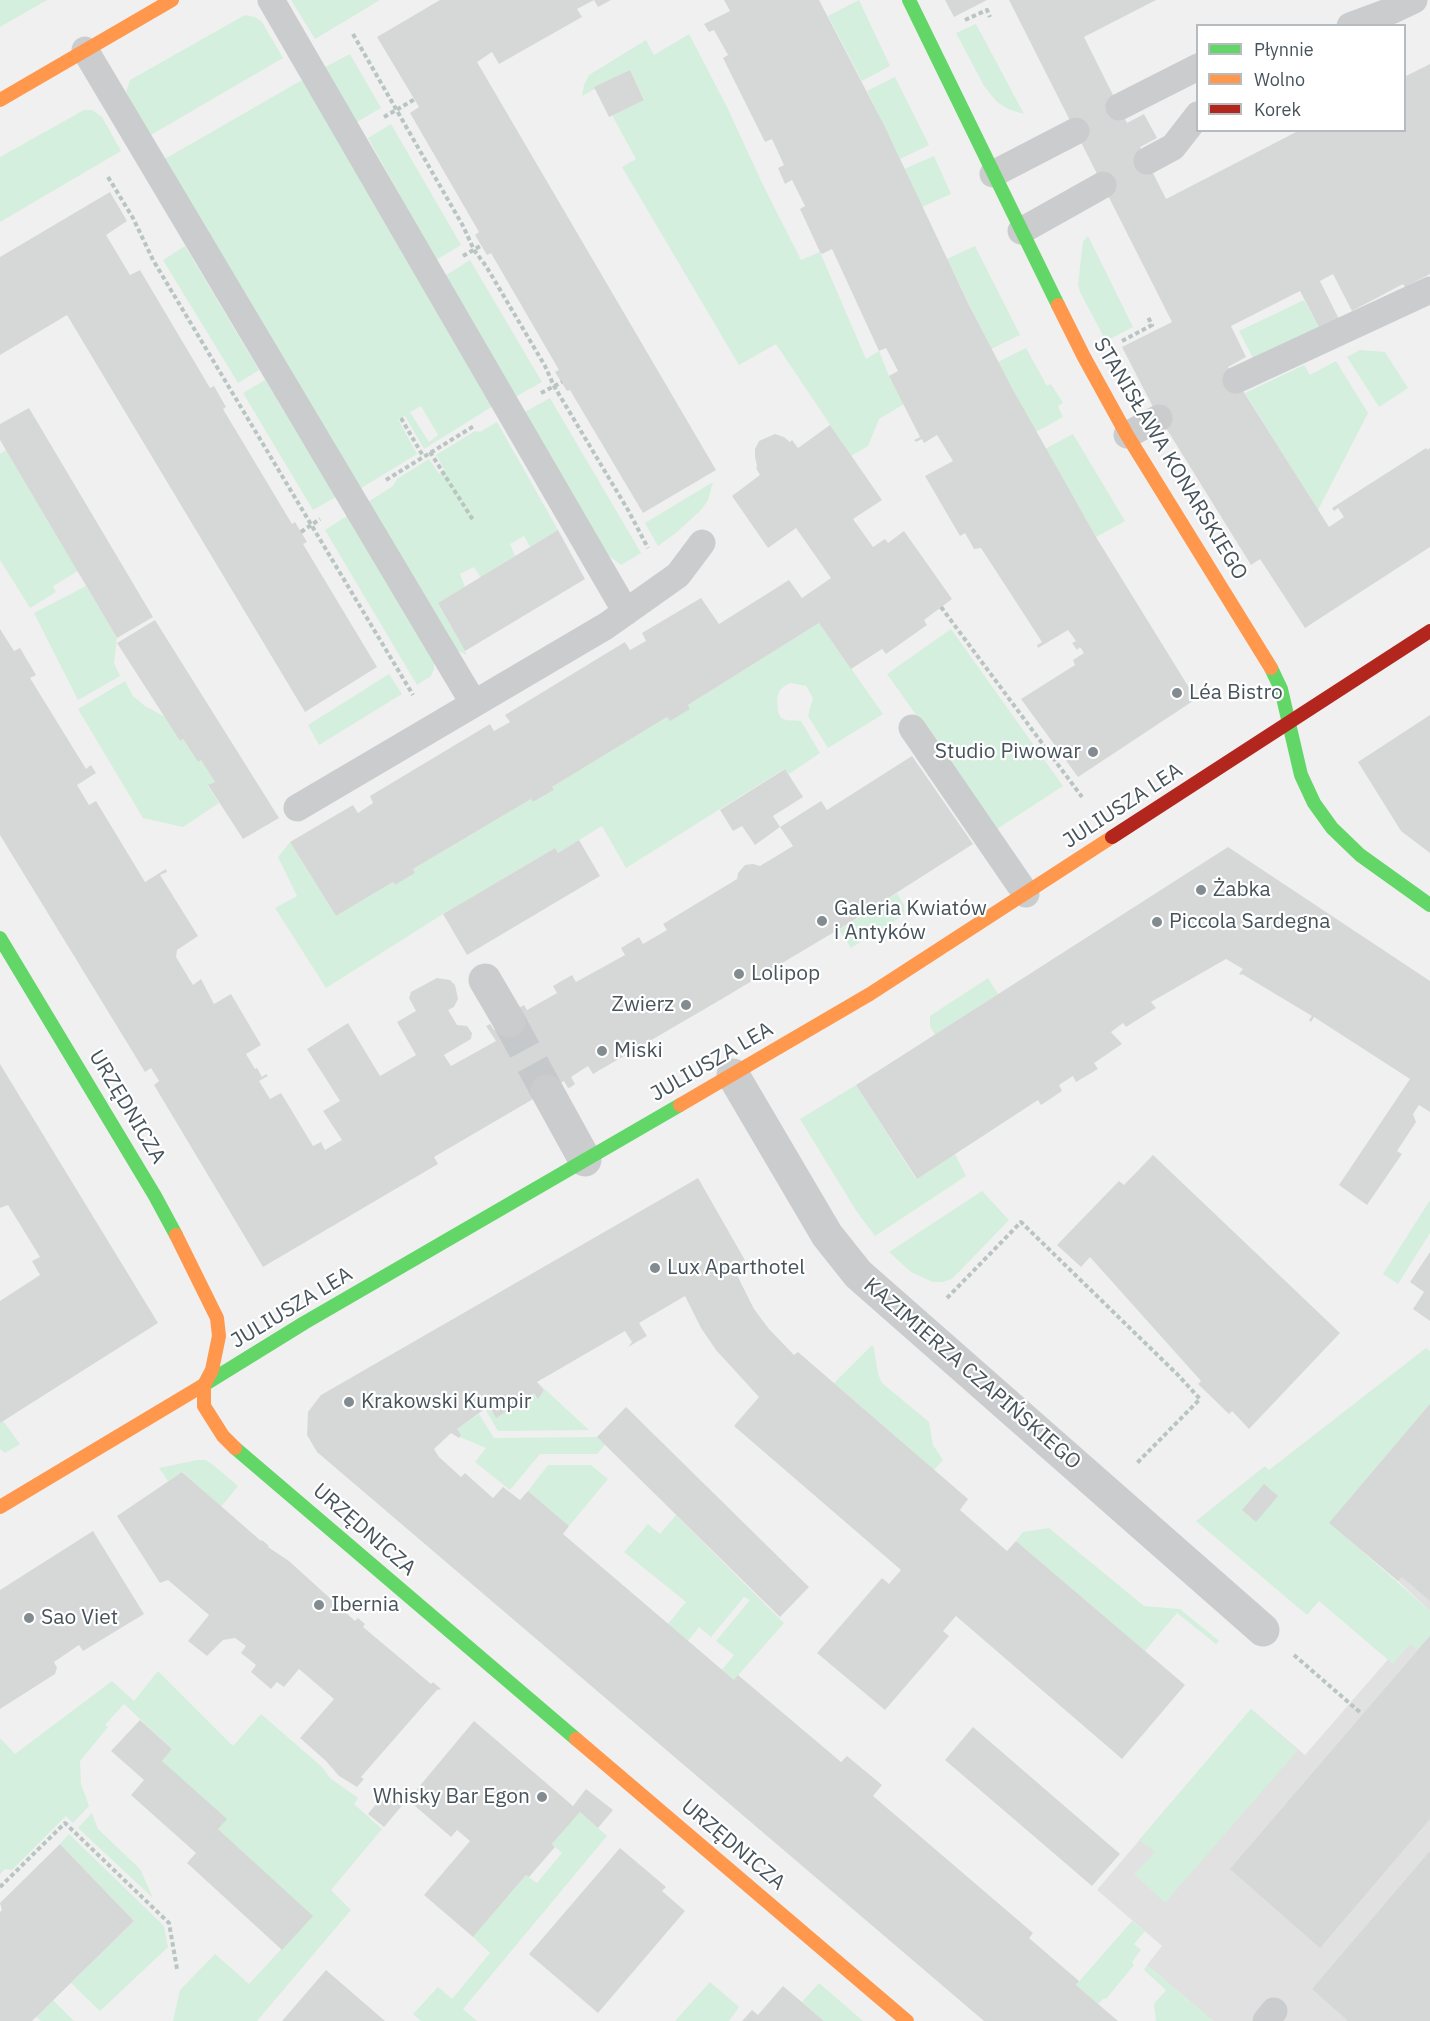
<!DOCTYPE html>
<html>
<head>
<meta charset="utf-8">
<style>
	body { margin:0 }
	#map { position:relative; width:1430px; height:2021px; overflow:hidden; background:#f0f0f0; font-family:"IBM Plex Sans",sans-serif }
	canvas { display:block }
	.legend { position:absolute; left:1196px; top:24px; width:210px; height:108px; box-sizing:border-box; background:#fff; border:2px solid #b5bbbe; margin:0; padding:8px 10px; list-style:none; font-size:18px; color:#47545c }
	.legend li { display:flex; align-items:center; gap:12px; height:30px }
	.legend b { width:30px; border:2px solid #b5bbbe }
</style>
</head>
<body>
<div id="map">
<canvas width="1430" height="2021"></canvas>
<ul class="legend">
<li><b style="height:8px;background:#63d668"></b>Płynnie</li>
<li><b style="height:8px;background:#ff974d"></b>Wolno</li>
<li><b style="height:8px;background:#b3261e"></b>Korek</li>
</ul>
</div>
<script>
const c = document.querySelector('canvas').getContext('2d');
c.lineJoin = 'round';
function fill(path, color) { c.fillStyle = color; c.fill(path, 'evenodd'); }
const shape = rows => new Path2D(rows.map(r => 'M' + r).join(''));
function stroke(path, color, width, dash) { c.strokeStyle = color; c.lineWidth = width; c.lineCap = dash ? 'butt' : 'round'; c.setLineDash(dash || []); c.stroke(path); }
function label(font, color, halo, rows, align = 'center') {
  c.font = font + ' "IBM Plex Sans",sans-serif'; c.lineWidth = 4.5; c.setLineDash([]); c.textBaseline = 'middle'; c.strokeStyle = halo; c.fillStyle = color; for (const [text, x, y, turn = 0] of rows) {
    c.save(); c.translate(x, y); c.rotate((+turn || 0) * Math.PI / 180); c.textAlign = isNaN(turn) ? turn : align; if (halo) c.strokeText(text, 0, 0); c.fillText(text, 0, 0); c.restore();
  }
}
fill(shape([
	[1430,1351,1430,2021,1213,2021,1147,1965,1162,1946,1097,1890,1251,1709,1305,1755,1430,1611,1398,1581,1269,1471]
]), '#e2e1e2');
fill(shape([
	[0,0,47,0,0,27],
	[291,0,380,0,315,39],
	[859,0,890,66,862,81,828,16],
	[245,15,255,17,262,22,283,58,149,136,126,92,130,80],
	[976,24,1024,114,1008,109,997,102,984,86,956,33],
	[689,34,727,107,763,185,801,260,820,252,866,359,879,351,889,376,904,404,879,419,868,446,851,456,776,344,739,365,622,167,636,159,612,115,644,99,630,70,582,96,584,85,589,75,646,40,654,55],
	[350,54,381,108,355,123,325,67],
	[895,77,929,145,900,159,867,91],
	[302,80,493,406,424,449,405,416,398,419,417,454,358,490,163,160],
	[421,406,438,435,429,442,410,412],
	[84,110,92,110,102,117,121,151,0,222,0,157],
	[391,124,461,245,436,260,368,138],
	[934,156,951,194,922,207,904,169],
	[1088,236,1133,327,1106,341,1080,292,1078,285,1083,241],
	[185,246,259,370,238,383,163,260],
	[975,246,1020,335,991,349,947,259],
	[470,260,542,382,515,397,445,276],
	[1304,300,1320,329,1253,358,1239,331],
	[1026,348,1047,386,1051,384,1063,403,1058,406,1063,417,1036,432,998,362],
	[1360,350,1385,352,1408,388,1379,407,1347,357],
	[1336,361,1368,413,1318,510,1245,393,1304,365,1310,375],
	[265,380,336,497,313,510,243,393],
	[550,398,641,553,621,565,604,552,523,413],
	[497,422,558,530,530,547,524,536,510,544,515,556,481,578,474,567,460,574,465,587,438,603,467,655,456,650,368,502,393,486,397,479,429,459,439,474,445,471,436,455,475,431,480,432],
	[1073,434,1125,521,1096,537,1045,449],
	[6,450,78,571,53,586,56,592,30,608,0,560,0,454],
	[713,482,708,500,701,510,676,533,658,546,645,523],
	[347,516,434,662,434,669,431,676,417,685,325,530],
	[86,586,117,638,114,663,120,676,78,700,34,613],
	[819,623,883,714,828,748,808,716,813,698,806,686,791,683,786,685,780,690,777,698,778,712,781,718,786,720,801,721,820,753,789,774,784,769,626,868,602,826,558,853,555,848,443,914,326,988,275,908,297,896,278,857,290,842,336,916,393,882,395,885,415,873,413,869,531,799,534,802,554,790,552,787,667,717,670,720,690,709,688,705],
	[951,629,1063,786,997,829,887,674],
	[389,674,402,694,319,745,308,725],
	[125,681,133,696,145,706,165,717,180,741,183,739,198,762,201,760,215,782,208,786,219,803,183,827,143,818,78,709],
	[897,893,904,905,904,915,851,948,839,930],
	[988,978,998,994,935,1035,930,1026,930,1016],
	[856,1085,916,1179,955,1154,966,1176,875,1236,857,1212,800,1119],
	[982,1191,1009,1220,952,1279,942,1282,933,1282,911,1272,889,1252],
	[1430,1200,1430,1233,1398,1284,1383,1274],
	[872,1345,874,1348,878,1374,882,1383,929,1422,933,1445,943,1460,934,1470,834,1383],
	[1426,1348,1430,1351,1430,1404,1330,1523,1430,1611,1430,1636,1417,1650,1410,1644,1393,1664,1319,1601,1307,1615,1196,1521,1265,1466,1269,1470],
	[537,1382,589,1430,498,1431,485,1409,489,1406,496,1417,534,1393,538,1399,544,1390],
	[479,1414,494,1438,597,1437,605,1445,597,1454,540,1454,510,1490,475,1462,486,1448,460,1437,457,1429],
	[3,1421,20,1444,5,1453,0,1449,0,1423],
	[197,1460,205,1460,212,1464,238,1486,221,1507,183,1472,168,1481,159,1468],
	[548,1465,591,1465,608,1479,569,1526,528,1491],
	[676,1515,784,1623,734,1680,722,1670,734,1655,716,1641,750,1600,744,1597,711,1637,699,1627,688,1641,668,1624,686,1602,624,1552,648,1524,660,1534],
	[1049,1528,1144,1606,1180,1609,1219,1641,1216,1644,1177,1613,1145,1651,1016,1541,1023,1532],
	[158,1671,233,1746,261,1714,322,1767,330,1778,358,1798,354,1804,382,1829,331,1890,351,1910,257,2021,173,2021,180,1990,215,1954,249,1984,312,1916,218,1829,162,1761,172,1749,124,1704,105,1725,108,1727,80,1761,81,1784,89,1806,73,1823,66,1816,12,1870,5,1869,0,1874,0,1738,15,1754,112,1681,134,1701],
	[1251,1709,1298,1750,1165,1903,1134,1874,1155,1852,1139,1840],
	[580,1812,607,1836,463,2009,477,2021,421,2021,413,2014,438,1987,452,1999,490,1953,473,1937,526,1875,537,1883,562,1853,552,1844],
	[92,1813,98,1829,140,1869,153,1898,78,1828],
	[69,1834,164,1926,168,1947,100,2011,71,1983,134,1921,60,1844],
	[1132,1921,1145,1931,1134,1944,1141,1950,1132,1962,1134,1965,1106,1999,1104,1998,1098,2004,1076,1985],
	[1147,1965,1187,1999,1213,2021,1156,2021,1154,2004,1166,1990,1144,1970],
	[710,1982,739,2007,729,2021,675,2021],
	[819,1983,863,2021,824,2021,802,2002],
	[53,2000,74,2021,41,2021,36,2017]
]), '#d4efdd');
fill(shape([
	[440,0,594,0,577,9,582,17,499,64,492,52,477,62,716,470,643,513,570,390,567,391,555,372,559,370,491,253,487,255,475,235,479,232,410,113,419,107,377,37],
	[594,0,611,0,598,7],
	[724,0,819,0,884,125,969,305,1012,388,1096,537,1196,699,1078,777,1021,699,1075,665,1073,660,1084,653,1080,647,1077,650,1072,643,1076,641,1068,630,1038,648,1037,645,1042,642,981,548,974,549,965,533,960,536,925,476,953,461,937,435,924,443,922,439,916,442,914,440,920,437,889,376,898,371,886,348,879,351,832,249,822,254,820,252,800,209,805,206,792,180,785,184,778,168,784,165,772,139,765,142,723,58,728,55,714,30,709,32,704,24,730,11],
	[945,0,987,0,954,17],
	[1009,0,1156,0,1084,37,1127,123,1144,114,1157,138,1140,147,1166,199,1300,130,1404,130,1404,77,1430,64,1430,274,1405,287,1403,284,1352,311,1333,274,1320,281,1339,319,1320,329,1300,291,1231,326,1246,357,1228,367,1329,527,1344,517,1338,508,1334,511,1332,508,1426,448,1427,450,1430,448,1430,547,1305,628,1260,559,1251,565,1153,407,1122,347,1172,322],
	[630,70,644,100,609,117,594,87],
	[110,192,127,221,106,235,130,275,140,270,210,388,214,386,226,407,223,409,292,524,295,522,307,542,303,544,377,667,305,712,67,315,0,355,0,257],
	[29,408,153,617,117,638,0,440,0,424],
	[830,425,882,500,853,519,873,547,885,539,888,543,904,531,952,599,924,620,927,625,886,654,882,649,851,669,819,623,688,705,690,709,670,721,667,717,552,787,554,790,533,802,531,799,413,869,415,873,395,885,393,882,336,916,290,842,353,805,358,813,373,803,370,796,490,724,494,731,510,722,505,715,625,642,630,650,646,641,642,633,701,598,719,624,789,580,802,598,831,578,796,528,768,548,732,496,760,475,756,468,757,466,755,457,755,449,759,441,775,434,784,437,790,442,792,440,798,448],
	[558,530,585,579,465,651,438,603],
	[155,620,279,818,243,839,208,785,215,782,201,760,198,762,183,739,180,741,117,643],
	[0,629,14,651,20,648,36,675,30,678,86,769,91,765,96,773,77,785,89,805,96,801,145,882,166,869,167,872,160,875,198,936,177,950,176,957,193,985,201,979,214,1004,231,994,261,1045,246,1054,255,1069,257,1068,262,1077,266,1074,268,1076,259,1081,270,1099,281,1093,313,1146,321,1142,325,1150,342,1140,323,1111,340,1101,307,1049,348,1023,380,1076,416,1055,397,1022,416,1011,409,998,411,992,437,978,450,980,455,985,458,999,454,1007,448,1010,457,1025,467,1026,472,1033,471,1039,444,1055,451,1066,496,1041,486,1026,490,1024,494,1030,522,1014,519,1008,524,1005,527,1010,557,993,553,986,572,975,576,982,625,955,621,948,639,937,643,944,667,930,663,924,737,879,738,873,745,865,753,864,760,866,793,846,780,827,755,845,742,826,733,831,720,810,785,769,803,797,773,816,780,827,821,801,827,810,912,756,973,844,846,925,715,1003,593,1074,588,1066,571,1077,575,1084,571,1087,568,1088,564,1081,434,1157,438,1164,263,1267,154,1085,159,1081,151,1068,145,1072,0,835],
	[1430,715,1430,853,1401,831,1358,762],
	[579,840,600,876,467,955,443,914,555,848,558,853],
	[1228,847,1430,981,1430,1112,1419,1105,1413,1114,1416,1122,1397,1151,1402,1154,1367,1205,1339,1185,1410,1079,1314,1017,1311,1022,1309,1020,1312,1016,1242,974,1241,975,1239,974,1243,969,1226,959,1151,1002,1156,1008,1126,1027,1123,1023,1111,1032,1122,1044,1094,1063,1098,1069,1076,1082,1073,1076,1059,1085,1062,1091,1041,1105,1038,1100,917,1179,856,1085],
	[0,1064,158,1323,0,1423,0,1301,40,1275,32,1261,40,1257,8,1205,0,1208],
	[1153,1155,1340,1333,1249,1429,1232,1411,1229,1414,1198,1384,1201,1381,1090,1257,1081,1267,1057,1245,1119,1181,1124,1185],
	[698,1178,746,1262,734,1269,754,1309,769,1329,794,1355,798,1352,968,1499,960,1510,1007,1551,1016,1541,1185,1685,1122,1759,956,1616,943,1631,949,1636,885,1710,817,1653,882,1578,889,1584,901,1570,734,1426,759,1397,716,1350,701,1328,685,1296,639,1323,647,1336,628,1347,632,1342,625,1331,537,1382,544,1390,538,1399,534,1393,496,1418,489,1406,457,1429,461,1435,459,1438,451,1433,434,1449,439,1457,461,1477,465,1473,493,1498,503,1487,520,1500,528,1491,569,1526,563,1534,734,1680,738,1675,841,1762,847,1756,882,1785,873,1796,1033,1933,1029,1938,1079,1981,1076,1985,1118,2021,984,2021,317,1452,307,1435,308,1412,321,1395],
	[1430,1252,1430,1321,1413,1309,1424,1292,1410,1282],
	[1430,1404,1430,1601,1402,1577,1398,1581,1329,1523],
	[626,1407,809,1587,780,1617,597,1437],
	[182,1472,261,1541,262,1540,269,1546,268,1547,289,1561,355,1621,358,1618,365,1624,363,1627,431,1684,433,1682,441,1689,437,1690,361,1777,364,1779,357,1787,339,1776,326,1761,300,1738,334,1699,299,1669,284,1687,277,1682,271,1689,251,1672,256,1665,241,1653,246,1646,235,1638,223,1640,207,1656,188,1641,209,1615,168,1580,160,1583,117,1516],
	[1264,1484,1278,1496,1256,1522,1242,1510],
	[93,1531,144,1614,83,1651,79,1645,54,1662,57,1668,55,1674,0,1709,0,1590],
	[1430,1636,1430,1819,1320,1948,1230,1869],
	[140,1720,172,1749,162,1761,227,1819,218,1829,313,1916,282,1950,187,1863,196,1853,131,1795,144,1780,111,1751],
	[474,1721,573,1806,586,1789,613,1810,598,1828,580,1812,552,1844,555,1847,529,1877,526,1875,473,1937,424,1895,470,1841,457,1830,451,1837,408,1800],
	[973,1727,1120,1854,1092,1886,945,1760],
	[390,1787,406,1801,384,1827,368,1814],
	[60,1844,134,1921,32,2021,0,2021,0,1912,2,1910,0,1903],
	[620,1848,666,1887,662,1891,685,1911,598,2013,529,1954],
	[1430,1851,1430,2021,1348,2021,1312,1989],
	[326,1970,385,2021,282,2021],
	[783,1986,824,2021,742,2021,752,2010,758,2015]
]), '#d6d8d8');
stroke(shape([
	[509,1021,547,1091]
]), '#c6c9cb', 33, [33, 16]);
stroke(shape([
	[965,20,987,10,990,17],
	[353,34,463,226,474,250,486,266,545,366,554,386,628,510,648,548],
	[384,117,415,99],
	[108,177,133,218,153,260,413,695],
	[463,256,482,245],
	[1122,341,1152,325,1148,317],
	[541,393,562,382],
	[401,418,423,456],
	[430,452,473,520],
	[386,480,474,426],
	[301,532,320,519],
	[941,607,1082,797],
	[947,1298,1021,1222,1178,1375,1200,1399,1136,1464],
	[1294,1655,1362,1714],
	[0,1887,65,1823,169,1923,177,1969]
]), '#b8c5c0', 4, [4.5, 3]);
stroke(shape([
	[271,0,626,612],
	[1350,26,1393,10,1414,0],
	[85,50,474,704],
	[1119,107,1198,67],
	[1147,161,1173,147,1198,115],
	[993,174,1076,131],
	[1021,231,1103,185],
	[1236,380,1430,290],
	[1127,435,1159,418],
	[912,728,1026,894],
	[297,808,606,626,678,575,702,543],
	[1266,2021,1274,2011]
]), '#caccce', 27);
stroke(shape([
	[485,980,509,1021],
	[733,1075,827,1235,858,1274,1263,1630],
	[547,1091,585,1160]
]), '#caccce', 33);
stroke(shape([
	[909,0,1058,305],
	[1271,668,1281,689,1301,775,1314,803,1332,828,1360,855,1430,905],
	[0,938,155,1196,176,1235],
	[202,1386,304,1323,680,1105],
	[235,1448,576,1739]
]), '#63d668', 14);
stroke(shape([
	[0,100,172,0],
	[1058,305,1084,357,1127,435,1271,668],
	[680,1105,870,994,1112,837],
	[176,1235,217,1318,219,1336,212,1370,204,1385,204,1406,223,1436,235,1448],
	[0,1507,202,1386],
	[576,1739,907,2021]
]), '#ff974d', 14);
stroke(shape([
	[1112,837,1430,631]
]), '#b3261e', 14);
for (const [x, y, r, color] of [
	[1177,693,6,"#828b90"],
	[1093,752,6,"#828b90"],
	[1201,890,6,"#828b90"],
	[822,921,6,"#828b90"],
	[1157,922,6,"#828b90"],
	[739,974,6,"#828b90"],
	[686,1005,6,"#828b90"],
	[602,1051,6,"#828b90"],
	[655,1268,6,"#828b90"],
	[349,1402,6,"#828b90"],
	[319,1605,6,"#828b90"],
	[29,1618,6,"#828b90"],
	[542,1797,6,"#828b90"]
]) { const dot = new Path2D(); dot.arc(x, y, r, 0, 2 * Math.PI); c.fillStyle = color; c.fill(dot); stroke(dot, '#fff', 2); }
label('21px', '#47545c', '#fff', [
	["STANISŁAWA KONARSKIEGO",1170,459,59],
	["JULIUSZA LEA",1123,806,-33],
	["JULIUSZA LEA",712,1062,-30],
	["URZĘDNICZA",127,1107,59],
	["JULIUSZA LEA",292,1308,-31],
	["KAZIMIERZA CZAPIŃSKIEGO",972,1374,41],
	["URZĘDNICZA",364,1530,41],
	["URZĘDNICZA",733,1845,40]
]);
label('21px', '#47545c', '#fff', [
	["Léa Bistro",1189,693],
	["Studio Piwowar",1081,752,"right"],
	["Żabka",1213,890],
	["Galeria Kwiatów",834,909],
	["i Antyków",834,933],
	["Piccola Sardegna",1169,922],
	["Lolipop",751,974],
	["Zwierz",674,1005,"right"],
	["Miski",614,1051],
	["Lux Aparthotel",667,1268],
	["Krakowski Kumpir",361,1402],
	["Ibernia",331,1605],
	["Sao Viet",41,1618],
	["Whisky Bar Egon",530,1797,"right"]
], 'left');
</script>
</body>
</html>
